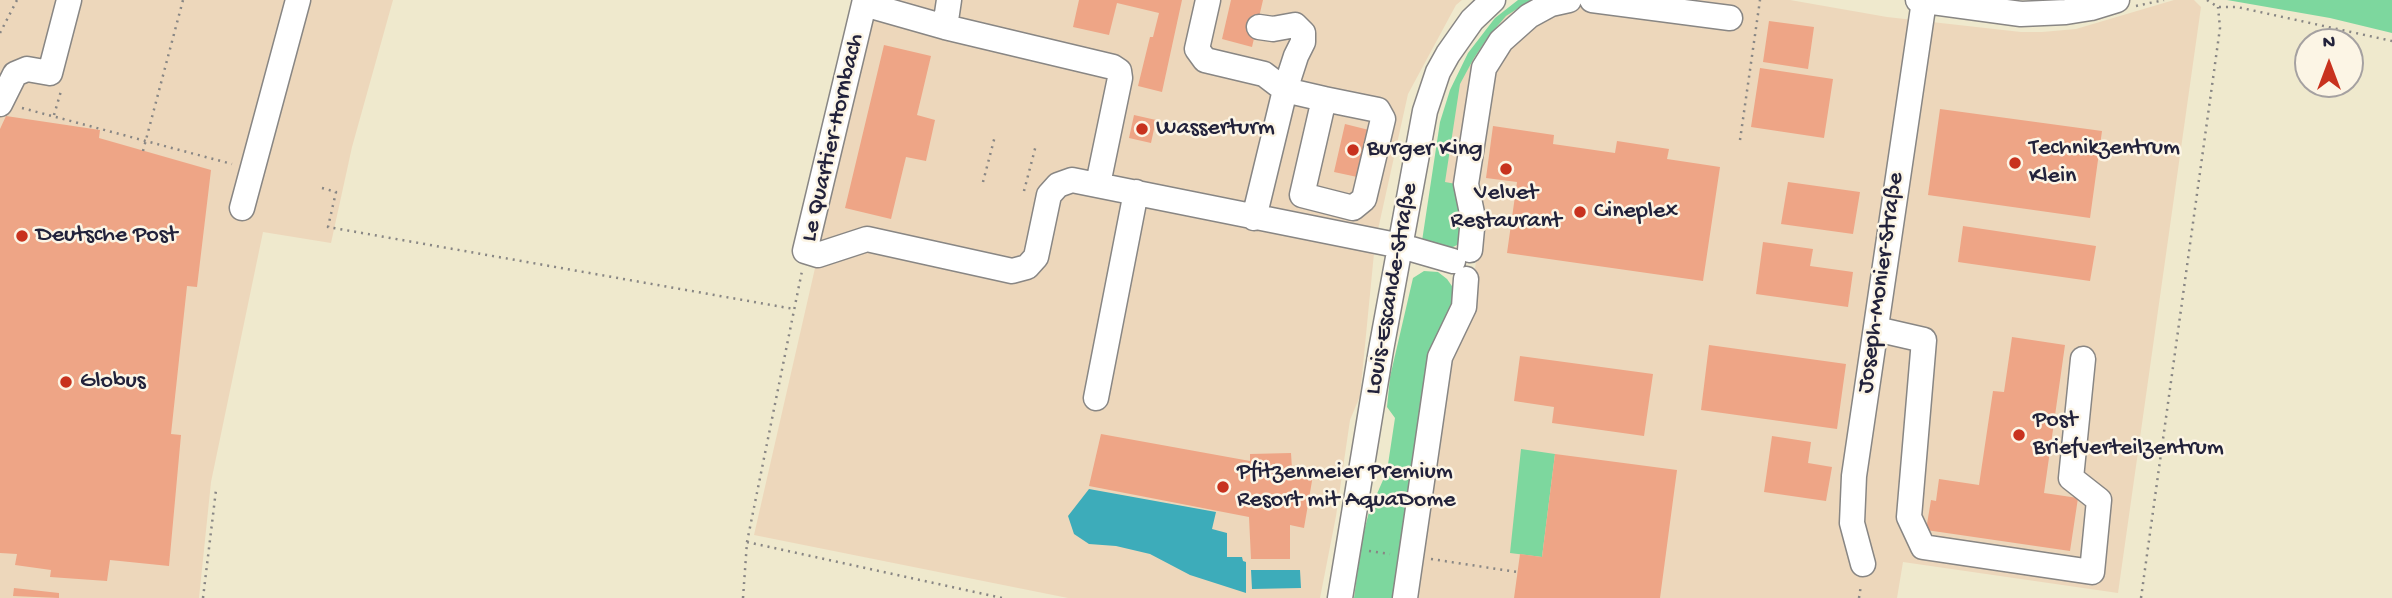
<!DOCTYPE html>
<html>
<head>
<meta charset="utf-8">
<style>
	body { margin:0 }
	#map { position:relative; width:2392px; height:598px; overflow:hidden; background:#efe9cd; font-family:"Gochi Hand",sans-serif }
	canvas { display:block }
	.north { position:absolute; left:2294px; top:28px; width:70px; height:70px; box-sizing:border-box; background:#fcf5e5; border:2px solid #a5a1a1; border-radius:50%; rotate:0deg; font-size:19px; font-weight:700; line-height:28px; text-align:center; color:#22223b }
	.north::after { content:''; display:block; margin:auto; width:24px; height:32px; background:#c8321e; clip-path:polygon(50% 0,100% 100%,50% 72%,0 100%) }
</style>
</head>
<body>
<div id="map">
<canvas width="2392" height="598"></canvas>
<div class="north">N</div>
</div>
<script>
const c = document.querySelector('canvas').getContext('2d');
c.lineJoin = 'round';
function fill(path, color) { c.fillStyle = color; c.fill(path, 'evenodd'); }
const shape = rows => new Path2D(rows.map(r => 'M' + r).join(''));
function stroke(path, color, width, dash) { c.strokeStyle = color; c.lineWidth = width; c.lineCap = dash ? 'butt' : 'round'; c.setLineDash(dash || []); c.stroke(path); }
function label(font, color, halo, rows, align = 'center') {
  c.font = font + ' "Gochi Hand",sans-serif'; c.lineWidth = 5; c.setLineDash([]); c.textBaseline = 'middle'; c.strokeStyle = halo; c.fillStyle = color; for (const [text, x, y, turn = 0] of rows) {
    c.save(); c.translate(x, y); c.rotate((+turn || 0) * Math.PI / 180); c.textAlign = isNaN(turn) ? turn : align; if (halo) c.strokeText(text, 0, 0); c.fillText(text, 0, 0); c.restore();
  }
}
fill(shape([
	[0,0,393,0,352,147,331,243,263,232,211,482,199,598,0,598],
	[864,0,1462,0,1456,5,1408,94,1375,243,1360,396,1350,420,1336,516,1320,598,1068,598,754,535,818,255],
	[1525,0,1790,0,1887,17,2021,32,2042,32,2076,29,2174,0,2194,0,2201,7,2118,593,1903,562,1897,598,1410,598,1450,354,1470,311,1478,244,1430,234,1458,77,1503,15]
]), '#edd7bb');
fill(shape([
	[1518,0,1531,0,1506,16,1488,37,1474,58,1460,84,1445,182,1456,184,1456,198,1462,219,1461,243,1453,247,1438,248,1422,241,1440,122,1450,90,1468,53,1495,18],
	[2227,0,2392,0,2392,33,2330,18],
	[1424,271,1438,272,1447,279,1454,289,1453,304,1397,598,1354,598,1362,539,1369,512,1387,471,1395,418,1387,407,1390,377,1413,278],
	[1521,449,1555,454,1542,557,1510,553]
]), '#7dd79e');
fill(shape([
	[1089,489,1216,512,1212,529,1227,533,1227,557,1242,557,1243,561,1246,562,1246,593,1190,575,1150,554,1116,546,1089,544,1074,534,1068,516],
	[1251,570,1300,570,1301,588,1252,589]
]), '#3dacba');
fill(shape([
	[1079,0,1182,0,1162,92,1138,86,1150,37,1153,37,1159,13,1117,3,1109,35,1073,27],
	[1231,0,1263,0,1252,47,1222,39],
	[1769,21,1814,27,1808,69,1763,62],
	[884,45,931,56,917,115,935,120,926,161,906,157,891,219,845,208],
	[1760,68,1833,79,1824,138,1751,127],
	[1940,109,2102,131,2090,218,1928,195],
	[1134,115,1156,120,1151,143,1129,138],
	[6,116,100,130,99,138,211,170,197,287,187,286,171,434,181,435,169,566,110,560,107,581,50,577,51,570,15,565,17,554,0,553,0,129],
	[1345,124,1373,131,1362,178,1334,172],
	[1493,126,1554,135,1553,144,1615,153,1617,141,1669,149,1667,159,1720,167,1703,281,1507,253,1517,182,1486,178],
	[1788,182,1860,192,1853,234,1781,224],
	[1963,226,2096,246,2090,281,1958,262],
	[1763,242,1813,249,1810,266,1853,272,1848,307,1756,294],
	[2012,337,2065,345,2044,493,2078,498,2070,551,1926,530,1931,500,1936,501,1939,479,1979,485,1993,391,2004,392],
	[1709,345,1846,364,1837,429,1701,410],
	[1520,356,1653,374,1644,436,1552,423,1554,407,1514,401],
	[1101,434,1250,461,1250,454,1291,453,1292,469,1313,475,1304,528,1290,525,1290,559,1251,559,1249,517,1089,486],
	[1772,436,1811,442,1808,463,1832,467,1826,501,1764,492],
	[1555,454,1677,470,1660,598,1514,598,1520,554,1542,557],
	[14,588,59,593,59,598,13,596]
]), '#eea586');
const minor = shape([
	[865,0,805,251,818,255,867,239,1012,271,1027,267,1036,257,1049,195,1058,185,1072,180,1401,246,1453,261],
	[1208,0,1197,49,1205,60,1264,74,1285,90,1324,99,1302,195,1353,208,1364,199,1383,119,1378,110,1324,99],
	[1592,0,1730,18],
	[1918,0,2021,14,2066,12,2091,8,2117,0],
	[864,4,945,27,949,0],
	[945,27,1113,67,1119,71,1120,78,1098,184],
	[0,104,15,74,27,69,50,73,69,0],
	[242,208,298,0],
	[1254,218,1285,90,1296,56,1303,42,1303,33,1295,25,1273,29,1259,27],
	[1470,250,1473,218,1466,184,1484,68,1501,41,1529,16,1551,4,1569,0],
	[1876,329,1924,340,1909,517,1923,547,2092,572,2099,500,2071,478,2083,359],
	[1096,398,1136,192],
	[1863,564,1852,523,1854,476,1924,1],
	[1340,598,1381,350,1425,111,1438,72,1448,54,1472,20,1493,0],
	[1405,598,1440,357,1464,307,1466,279]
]);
stroke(minor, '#888684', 27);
stroke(shape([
	[2207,0,2218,7,2237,7,2392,41],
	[2136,6,2164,0],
	[0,33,17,0],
	[22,108,232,164],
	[54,115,61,91],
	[1740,140,1760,0],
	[143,151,183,0],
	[983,182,995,136],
	[322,188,336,192,328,227,794,309],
	[1024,191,1036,145],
	[747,542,1002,598],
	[1369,551,1390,554],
	[1431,559,1517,572],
	[203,598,216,490],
	[743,598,747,542,802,271],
	[1859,598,1861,585],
	[2141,598,2220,28,2218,7]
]), '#888684', 2.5, [2, 5]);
stroke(minor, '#fff', 24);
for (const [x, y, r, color] of [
	[1142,129,7,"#c8321e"],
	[1353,150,7,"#c8321e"],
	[2015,163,7,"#c8321e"],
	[1506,169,7,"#c8321e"],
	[1580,212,7,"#c8321e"],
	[22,236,7,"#c8321e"],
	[66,382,7,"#c8321e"],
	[2019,435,7,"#c8321e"],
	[1223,487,7,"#c8321e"]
]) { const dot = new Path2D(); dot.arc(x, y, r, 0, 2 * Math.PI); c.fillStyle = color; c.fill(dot); stroke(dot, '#fcf5e5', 2.5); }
label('24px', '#22223b', '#fcf5e5', [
	["Wasserturm",1156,129],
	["Technikzentrum",2029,149],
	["Klein",2029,177],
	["Burger King",1367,150],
	["Velvet",1506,194,"center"],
	["Restaurant",1506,222,"center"],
	["Cineplex",1594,212],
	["Deutsche Post",36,236],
	["Globus",80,382],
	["Post",2033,421],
	["Briefverteilzentrum",2033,449],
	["Pfitzenmeier Premium",1237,473],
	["Resort mit AquaDome",1237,501]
], 'left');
label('24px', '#22223b', '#fcf5e5', [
	["Le Quartier-Hornbach",834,138,-77],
	["Joseph-Monier-Straße",1882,283,-82],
	["Louis-Escande-Straße",1393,289,-80]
]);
</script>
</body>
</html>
